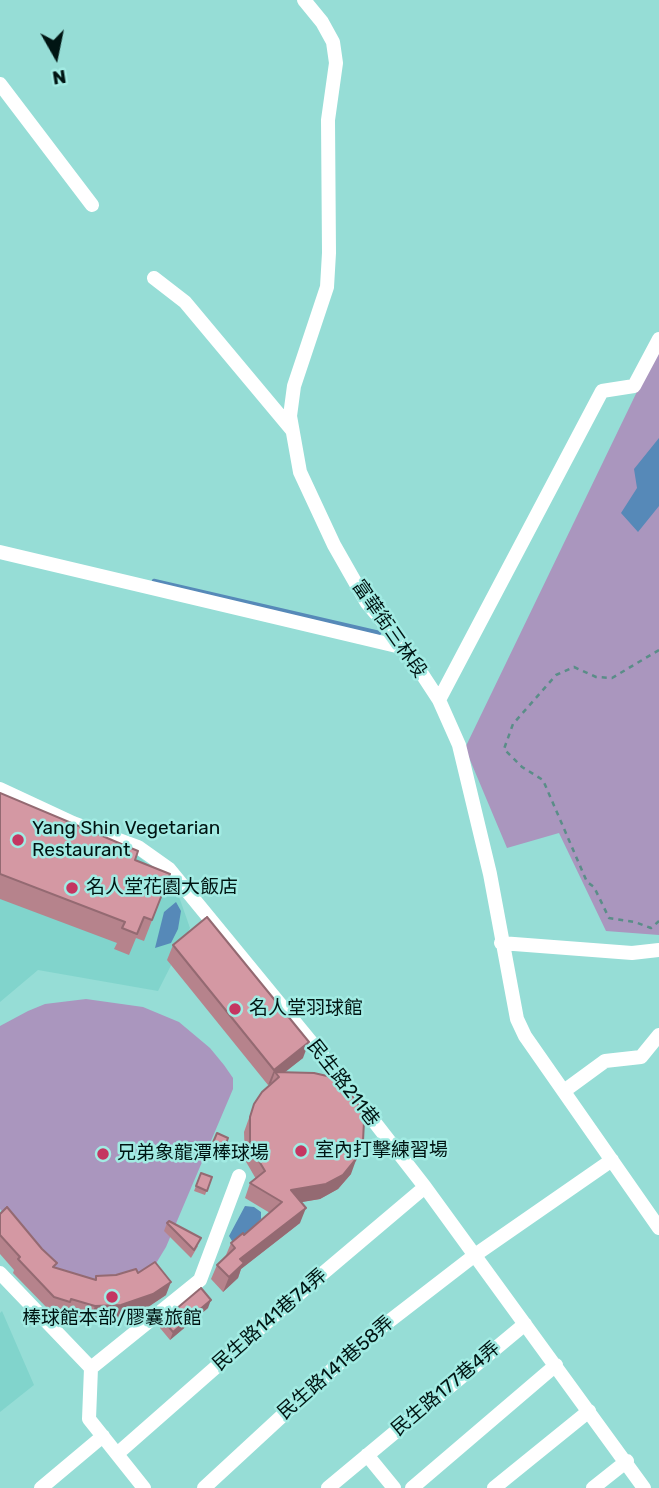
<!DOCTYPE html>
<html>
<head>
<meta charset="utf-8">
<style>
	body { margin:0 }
	#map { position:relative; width:659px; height:1488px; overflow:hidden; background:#96ddd6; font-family:Rubik,sans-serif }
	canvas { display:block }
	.north { position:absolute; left:21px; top:21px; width:70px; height:70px; -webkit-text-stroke:5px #a2ebe3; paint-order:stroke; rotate:171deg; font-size:19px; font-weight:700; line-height:28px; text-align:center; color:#001513 }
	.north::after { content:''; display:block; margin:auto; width:24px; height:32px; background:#001513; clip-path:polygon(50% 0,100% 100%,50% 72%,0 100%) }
</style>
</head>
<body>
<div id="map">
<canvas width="659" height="1488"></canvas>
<div class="north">N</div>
</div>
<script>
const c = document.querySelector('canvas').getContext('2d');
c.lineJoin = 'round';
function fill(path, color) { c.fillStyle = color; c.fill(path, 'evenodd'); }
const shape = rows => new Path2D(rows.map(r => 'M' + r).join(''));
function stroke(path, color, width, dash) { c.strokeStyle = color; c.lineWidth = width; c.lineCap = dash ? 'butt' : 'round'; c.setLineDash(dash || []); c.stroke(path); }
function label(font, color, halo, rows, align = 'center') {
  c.font = font + ' Rubik,"Noto Sans TC",sans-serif'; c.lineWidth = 5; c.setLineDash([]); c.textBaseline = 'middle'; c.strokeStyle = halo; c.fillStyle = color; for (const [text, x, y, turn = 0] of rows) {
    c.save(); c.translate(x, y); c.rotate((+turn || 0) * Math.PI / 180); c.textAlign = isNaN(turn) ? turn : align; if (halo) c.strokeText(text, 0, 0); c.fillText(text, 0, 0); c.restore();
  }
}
fill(shape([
	[0,800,137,855,177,891,190,928,158,991,38,970,0,1002],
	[2,1311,34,1385,0,1412,0,1313]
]), '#81d4cc');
fill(shape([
	[659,346,659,935,606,931,559,833,507,848,465,748],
	[86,999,143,1007,179,1022,210,1048,224,1065,233,1078,233,1089,166,1247,155,1265,143,1274,101,1287,48,1266,0,1209,0,1026,28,1011,45,1004]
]), '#aa96be');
fill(shape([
	[659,438,659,506,638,532,621,513,637,488,634,469],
	[176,902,181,911,178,929,171,943,155,948,164,912],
	[245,1206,254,1207,261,1212,261,1219,240,1242,232,1241,229,1236]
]), '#5689b8');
stroke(shape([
	[154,581,379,633]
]), '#5689b8', 4.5);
stroke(shape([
	[659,650,612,678,596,677,574,667,556,675,513,724,504,749,522,767,543,780,587,882,594,887,609,918,635,922,651,928,659,921]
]), '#5a8d88', 2.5, [5, 5]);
stroke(shape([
	[304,0,322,22,333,42,336,63,328,120,329,253,327,287,294,386,290,416,300,472,334,545,367,603,405,648,439,700,459,745,490,874,517,1019,525,1036,659,1228],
	[0,84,92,205],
	[154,278,185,302,292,430],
	[0,552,405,648],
	[439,700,602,391,634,386,659,339],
	[0,789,73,823,138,847,169,869,334,1070,425,1187,644,1488],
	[501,943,632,953,659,950],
	[564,1091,605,1061,641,1057,659,1035],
	[0,1273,91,1368],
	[117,1454,315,1280,425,1187],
	[367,1455,394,1488],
	[41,1488,103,1436],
	[144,1488,89,1419,91,1368,200,1280,239,1176],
	[204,1488,361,1343,475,1255,612,1160],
	[328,1488,525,1324],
	[412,1488,556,1365],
	[494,1488,589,1411],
	[593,1488,627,1461]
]), '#fff', 14);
fill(shape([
	[0,793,135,860,170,874,144,941,136,938,129,955,114,949,117,943,0,899],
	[173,945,303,1058,284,1072,351,1174,338,1189,320,1199,301,1202,300,1223,241,1269,238,1278,223,1292,211,1279,217,1265,226,1255,231,1243,244,1235,270,1213,245,1198,250,1183,256,1179,245,1160,244,1132,254,1104,271,1083,268,1085,167,960],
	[217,1133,228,1138,222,1154,211,1149],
	[201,1173,212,1177,205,1195,194,1191],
	[0,1214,56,1268,94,1280,96,1276,138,1273,166,1295,148,1307,116,1319,90,1320,66,1313,65,1316,49,1310,13,1273,14,1270,0,1254],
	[167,1223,198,1246,191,1258,164,1231],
	[208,1308,170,1340,160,1328,163,1320]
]), '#b6838c');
fill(shape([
	[309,1042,303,1058,279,1077,275,1072,271,1083,268,1085,274,1070],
	[363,1141,351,1174,338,1189,320,1199,285,1205,291,1190],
	[306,1208,300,1223,241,1269,238,1278,223,1292,229,1277,240,1259],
	[171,1282,166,1295,148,1307,116,1319,90,1320,95,1306],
	[211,1300,208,1308,170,1340,173,1332]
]), '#946a72');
const building = shape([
	[0,793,138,851,135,860,170,874,152,920,144,917,137,934,122,928,125,922,0,874,0,793],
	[207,917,309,1042,274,1070,173,945,207,917],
	[275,1072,314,1073,327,1076,345,1087,357,1102,364,1121,363,1141,356,1159,343,1175,326,1184,291,1190,306,1208,240,1259,244,1263,229,1277,217,1265,235,1248,231,1243,243,1233,244,1235,282,1202,250,1183,265,1171,250,1146,250,1117,254,1104,262,1092,279,1077,275,1072],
	[217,1133,228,1138,224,1149,212,1145,217,1133],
	[201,1173,212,1177,207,1191,196,1186,201,1173],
	[7,1207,42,1249,57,1263,53,1267,96,1280,96,1276,116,1275,136,1269,138,1273,155,1262,171,1282,153,1294,121,1305,95,1306,71,1299,70,1302,54,1297,18,1259,20,1257,0,1235,0,1214,7,1207],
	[169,1221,201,1238,194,1250,167,1223,169,1221],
	[201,1288,211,1300,173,1332,163,1320,201,1288]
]);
fill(building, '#d498a3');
stroke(building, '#946a72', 2);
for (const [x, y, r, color] of [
	[18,840,7,"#c43661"],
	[72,888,7,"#c43661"],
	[235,1009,7,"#c43661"],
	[301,1151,7,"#c43661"],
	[103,1154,7,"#c43661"],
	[112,1297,7,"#c43661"]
]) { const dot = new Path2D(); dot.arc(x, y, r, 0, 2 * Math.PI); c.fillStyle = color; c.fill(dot); stroke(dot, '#a2ebe3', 2.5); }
label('19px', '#001513', '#a2ebe3', [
	["富華街三林段",389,629,55],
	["民生路211巷",343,1083,52],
	["民生路141巷74弄",270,1320,-41],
	["民生路141巷58弄",336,1368,-41],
	["民生路177巷4弄",446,1389,-40]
]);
label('19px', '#001513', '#a2ebe3', [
	["Yang Shin Vegetarian",32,829],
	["Restaurant",32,851],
	["名人堂花園大飯店",86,888],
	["名人堂羽球館",249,1009],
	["室內打擊練習場",315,1151],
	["兄弟象龍潭棒球場",117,1154],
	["棒球館本部/膠囊旅館",112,1319,"center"]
], 'left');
</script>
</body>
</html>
